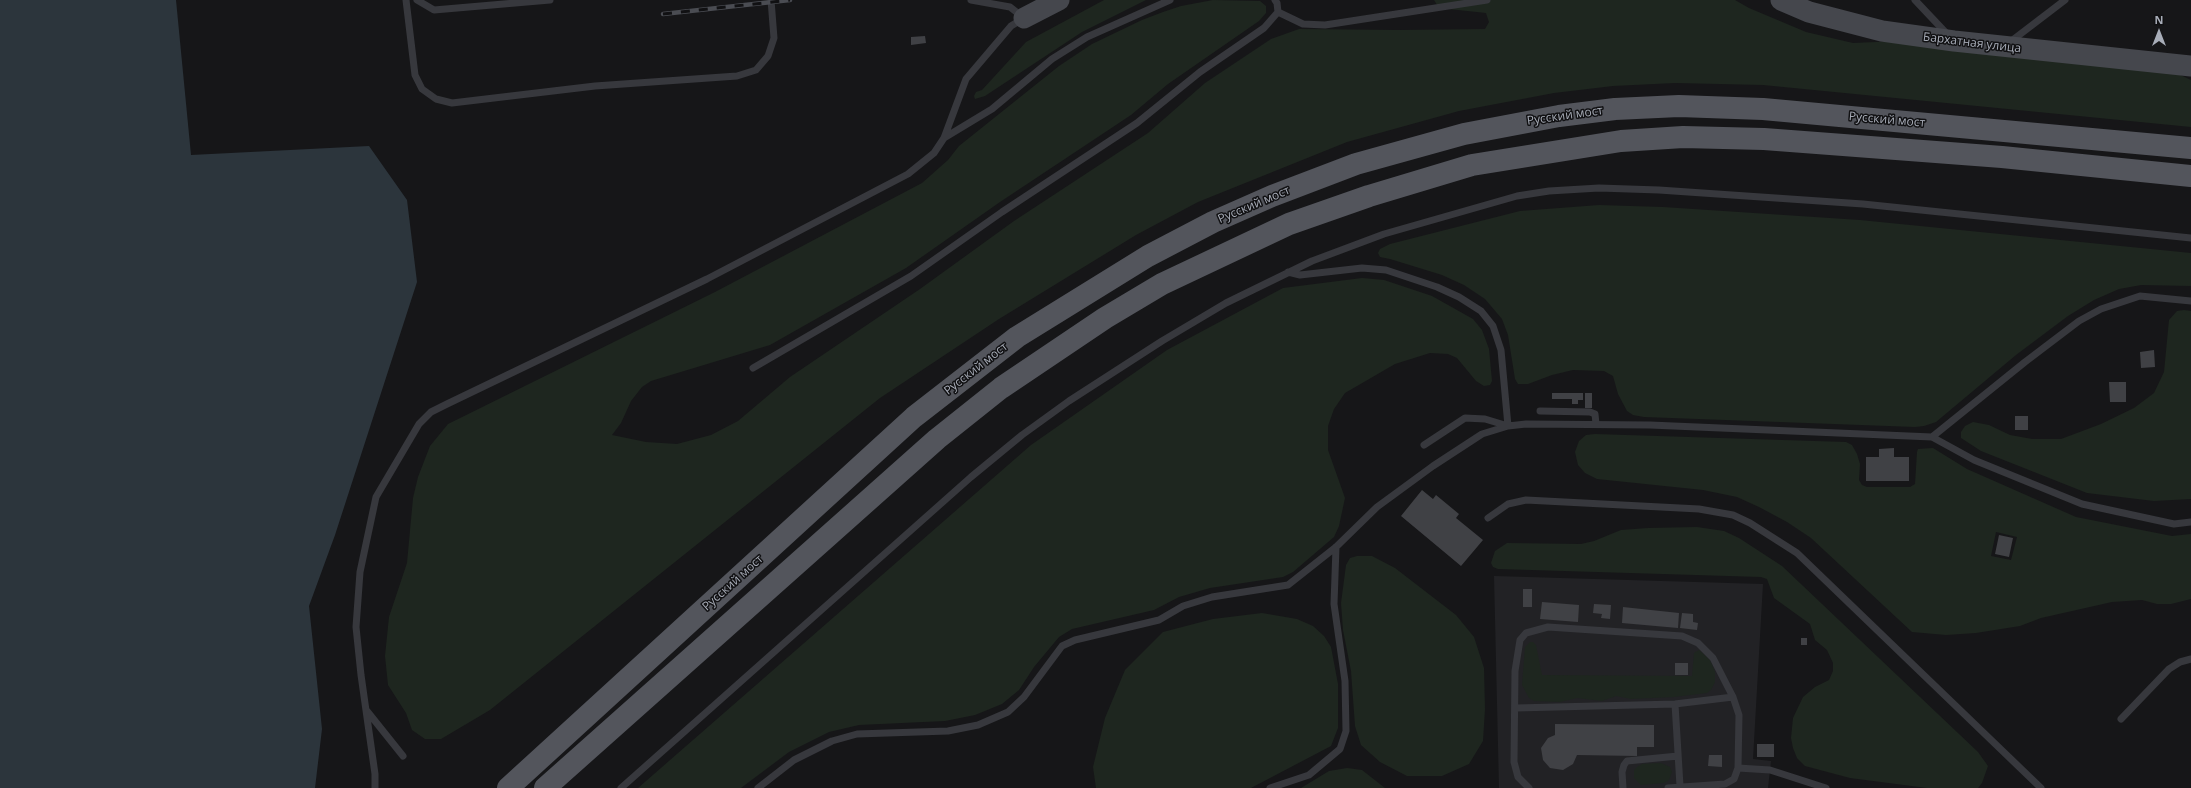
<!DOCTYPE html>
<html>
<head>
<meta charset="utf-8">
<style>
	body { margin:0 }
	#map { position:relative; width:2191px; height:788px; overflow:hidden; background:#161618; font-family:"Open Sans",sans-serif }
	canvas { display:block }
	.north { position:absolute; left:2139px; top:12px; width:40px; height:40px; -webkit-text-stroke:3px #111113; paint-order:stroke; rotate:0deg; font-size:11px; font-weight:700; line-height:16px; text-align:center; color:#a8adb8 }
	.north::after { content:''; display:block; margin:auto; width:14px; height:18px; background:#a8adb8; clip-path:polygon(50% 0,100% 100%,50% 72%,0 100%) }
</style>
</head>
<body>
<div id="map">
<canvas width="2191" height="788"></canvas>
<div class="north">N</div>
</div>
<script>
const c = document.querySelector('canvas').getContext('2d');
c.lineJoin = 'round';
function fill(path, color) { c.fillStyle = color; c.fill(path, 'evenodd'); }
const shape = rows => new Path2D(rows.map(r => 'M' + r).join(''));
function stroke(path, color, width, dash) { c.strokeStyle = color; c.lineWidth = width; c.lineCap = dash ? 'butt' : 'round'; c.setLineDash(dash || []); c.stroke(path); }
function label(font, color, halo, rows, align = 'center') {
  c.font = font + ' "Open Sans",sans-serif'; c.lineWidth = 3; c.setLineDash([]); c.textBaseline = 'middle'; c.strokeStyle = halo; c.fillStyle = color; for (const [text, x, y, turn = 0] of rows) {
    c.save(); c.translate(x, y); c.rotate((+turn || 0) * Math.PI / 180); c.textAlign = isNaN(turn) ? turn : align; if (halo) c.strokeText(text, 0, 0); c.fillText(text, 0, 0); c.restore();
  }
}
fill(shape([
	[1494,576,1763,584,1753,759,1771,761,1768,788,1499,788]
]), '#222225');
fill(shape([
	[1104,0,1146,0,1082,32,985,96,975,99,974,96,976,92,982,90,1026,42],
	[1213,0,1260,1,1266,6,1266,13,1259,21,1168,84,1131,115,1000,202,906,268,770,345,651,381,642,387,631,401,621,423,612,435,646,442,677,444,711,435,738,421,790,377,920,289,1014,221,1148,133,1205,83,1271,39,1299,29,1399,30,1485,29,1489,22,1486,13,1439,8,1434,0,1735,0,1749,8,1806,32,1853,43,1922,40,2174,72,2191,80,2191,127,1763,85,1675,83,1613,86,1554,93,1459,111,1347,142,1198,202,1136,235,999,319,880,398,490,710,441,739,425,739,412,730,406,713,388,685,385,656,389,617,407,563,413,498,418,477,430,446,448,424,715,292,922,183,948,160,959,146,1059,66,1092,44,1142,20,1163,12,1181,6],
	[1599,205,1663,207,1860,220,2191,253,2191,286,2141,285,2119,289,2094,300,2068,316,2016,355,1936,422,1924,426,1915,427,1644,417,1633,415,1627,411,1618,394,1613,376,1604,371,1573,370,1552,375,1528,384,1518,384,1515,379,1508,335,1502,319,1485,299,1464,285,1442,275,1390,259,1380,257,1378,253,1380,249,1390,244,1520,211],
	[1362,278,1384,280,1432,296,1473,319,1482,330,1489,349,1492,381,1490,385,1484,386,1476,381,1457,358,1448,354,1430,353,1395,364,1345,393,1334,409,1328,426,1328,450,1345,498,1339,526,1334,537,1293,572,1283,577,1210,588,1179,597,1154,610,1072,629,1059,637,1034,667,1019,690,1002,704,975,715,945,721,859,725,829,732,789,752,741,788,638,788,1031,445,1167,350,1283,288],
	[2184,310,2191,311,2191,499,2154,501,2087,493,1981,451,1961,438,1961,432,1965,426,1973,422,1989,425,2010,435,2032,439,2061,439,2101,424,2134,408,2154,393,2164,372,2169,320,2177,311],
	[1595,434,1846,442,1852,445,1857,454,1860,464,1859,480,1862,485,1867,487,1910,487,1915,484,1917,452,1918,449,1933,448,1967,469,2076,517,2172,536,2191,534,2191,599,2171,604,2157,604,2142,600,2112,602,2041,618,2020,626,1976,633,1946,635,1912,632,1811,538,1787,522,1759,507,1737,497,1703,490,1597,479,1585,473,1578,465,1575,452,1579,441,1586,435],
	[1996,532,2017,537,2011,560,1991,556],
	[1697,527,1724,531,1739,538,1782,566,1978,752,1988,766,1982,783,1978,788,1927,788,1850,778,1805,766,1797,758,1793,748,1791,738,1793,718,1803,697,1815,687,1829,680,1833,671,1833,663,1827,650,1815,640,1810,624,1774,598,1767,579,1761,577,1498,569,1493,567,1491,563,1495,551,1507,543,1581,544,1594,541,1621,530,1648,528],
	[1357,556,1372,556,1395,568,1456,615,1474,637,1484,668,1485,709,1483,741,1469,764,1442,776,1407,776,1380,762,1361,745,1355,726,1351,671,1343,630,1341,603,1346,565,1350,558],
	[1262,613,1297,619,1313,626,1324,636,1331,647,1338,684,1338,728,1331,746,1251,788,1096,788,1093,767,1105,718,1125,670,1163,632,1213,619],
	[1530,642,1533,642,1536,645,1542,675,1692,676,1694,653,1699,650,1710,660,1715,672,1715,682,1711,690,1707,693,1674,697,1631,699,1616,696,1602,701,1577,698,1560,702,1534,701,1529,698,1522,685,1525,647],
	[1661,763,1670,767,1672,772,1669,780,1664,783,1641,785,1634,778,1634,770,1637,767,1642,764],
	[1347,768,1362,770,1385,788,1301,788,1329,771]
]), '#1e261f');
fill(shape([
	[0,0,176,0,191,155,369,146,407,200,417,282,335,535,309,606,322,729,315,788,0,788]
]), '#2c353c');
fill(shape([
	[925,36,926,43,911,45,911,37],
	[2154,350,2155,367,2141,368,2140,352],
	[2109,382,2126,382,2126,402,2110,402],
	[1552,393,1583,393,1583,400,1578,400,1578,404,1572,404,1572,399,1552,399],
	[1585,393,1592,393,1592,408,1585,408],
	[2015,416,2028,416,2028,430,2015,430],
	[1894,448,1894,457,1909,457,1909,481,1866,481,1866,457,1879,457,1879,449],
	[1422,490,1433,499,1436,495,1459,514,1456,518,1483,540,1461,566,1401,516],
	[1999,535,2013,538,2009,557,1995,554],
	[1523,589,1532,589,1532,607,1523,607],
	[1542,602,1579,605,1578,622,1540,619],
	[1594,604,1611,605,1610,619,1601,618,1602,614,1593,613],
	[1623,607,1679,613,1678,628,1622,623],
	[1682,613,1693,614,1693,622,1698,623,1697,630,1680,628],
	[1801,638,1807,638,1807,645,1801,645],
	[1675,663,1688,663,1688,675,1675,675],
	[1555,724,1654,725,1654,747,1637,747,1637,756,1577,755,1573,764,1563,770,1550,768,1543,760,1541,748,1548,738,1555,735],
	[1757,744,1774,744,1774,757,1757,757],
	[1709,755,1722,755,1722,767,1708,766]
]), '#404145');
stroke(shape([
	[406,0,415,75,422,89,436,99,452,103,595,86,737,76,756,70,768,56,774,38,771,0],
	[417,0,434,10,550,0],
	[1915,0,1948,35],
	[1278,12,1303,24,1325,25,1487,0],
	[2010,42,2065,0],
	[944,138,992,109,1052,59,1087,37,1170,0],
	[1288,272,1300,275,1362,268,1386,270,1437,287,1459,297,1481,311,1493,326,1501,350,1508,426],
	[753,368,911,276,1002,212,1137,123,1200,72,1264,28,1278,12,1277,3,1275,0],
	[1540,411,1590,412,1595,414,1596,424],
	[1932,437,2025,362,2079,321,2101,309,2140,296,2191,301],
	[1424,445,1465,418,1485,419,1508,426],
	[1488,518,1508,504,1526,500,1699,509,1733,515,1750,523,1797,553,2041,788],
	[1675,704,1680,786],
	[1516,708,1675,704,1733,697],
	[367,711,403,756],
	[2121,719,2169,669,2180,662,2191,659],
	[1738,768,1770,770,1826,788],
	[375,788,375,774,361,675,356,627,360,572,376,497,419,424,431,412,447,404,707,279,908,174,934,153,944,138,966,79,1011,26,1024,18,1010,7,971,0],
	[621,788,971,477,1022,435,1069,401,1162,341,1226,303,1312,261,1384,234,1517,196,1549,191,1599,188,1659,190,1863,204,2191,238],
	[758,788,794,760,832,741,857,734,948,731,978,725,1008,712,1024,697,1062,646,1075,640,1159,620,1183,606,1212,597,1288,585,1336,547,1377,507,1433,466,1482,434,1508,426,1526,424,1650,425,1932,437,1974,460,2082,504,2174,524,2191,522],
	[1270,788,1309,775,1340,749,1346,731,1345,681,1334,604,1336,547],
	[1529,788,1518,777,1514,762,1515,671,1520,640,1526,633,1548,627,1682,636,1698,643,1713,658,1733,697,1739,715,1738,768,1734,779,1725,784,1668,788],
	[1623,788,1622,772,1624,765,1627,761,1678,756]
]), '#37383d', 7);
stroke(shape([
	[1781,0,1809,12,1882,31,1954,41,2191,66],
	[1024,18,1059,0]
]), '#45474d', 21);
stroke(shape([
	[508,788,914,417,1017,337,1148,256,1213,222,1272,196,1356,164,1464,134,1559,116,1615,109,1679,106,1763,109,2191,148],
	[545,788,937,439,1001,388,1105,318,1162,284,1289,224,1369,196,1472,165,1621,141,1683,137,1764,139,2002,157,2191,176]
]), '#53555c', 22);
const rail = shape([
	[663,14,790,0]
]);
stroke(rail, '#4a4c52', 4.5);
stroke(rail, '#111113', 3, [9]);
label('12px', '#a8adb8', '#111113', [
	["Бархатная улица",1972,43,7],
	["Русский мост",1565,116,-8],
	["Русский мост",1887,120,5],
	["Русский мост",1254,205,-23],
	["Русский мост",976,369,-38],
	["Русский мост",733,583,-42]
]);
</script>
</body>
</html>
